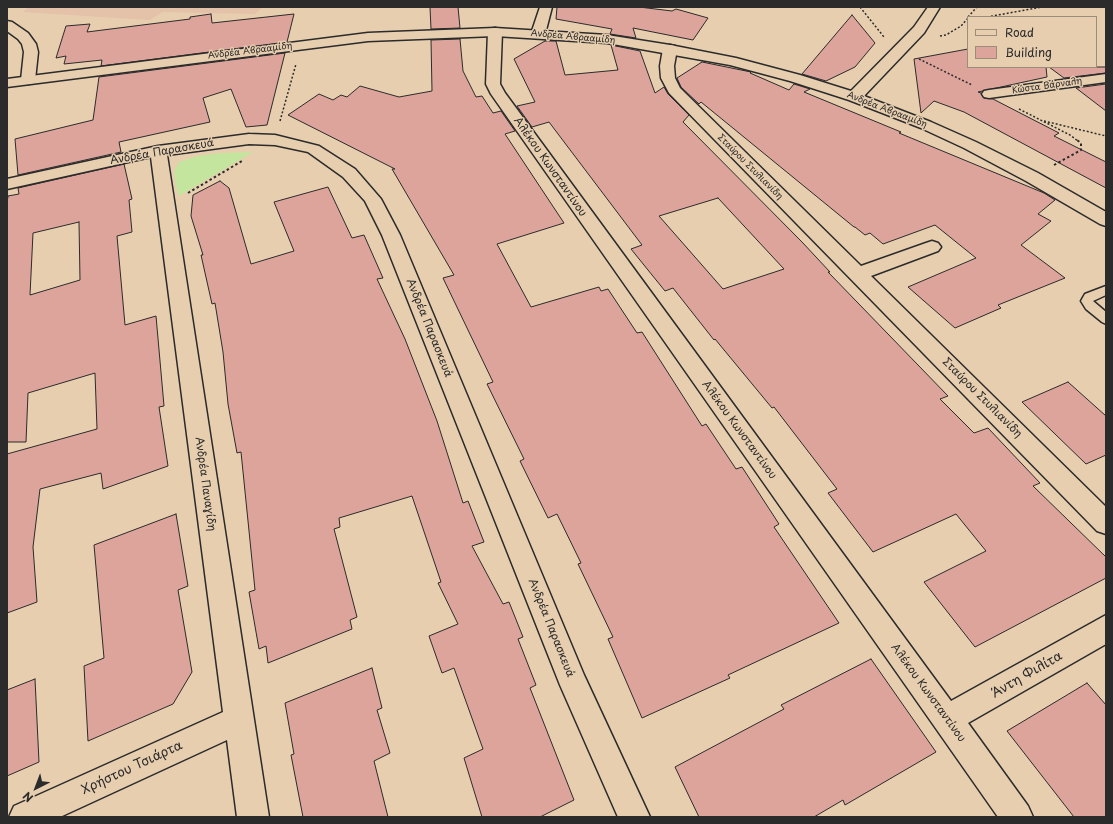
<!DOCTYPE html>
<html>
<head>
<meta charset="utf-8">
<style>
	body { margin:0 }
	#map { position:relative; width:1113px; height:824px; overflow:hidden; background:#e7ceaf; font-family:"Playpen Sans",sans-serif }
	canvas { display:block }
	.frame { position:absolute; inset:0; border:8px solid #2b2b2b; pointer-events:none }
	.legend { position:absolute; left:967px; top:16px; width:130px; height:52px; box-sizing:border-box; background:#e7ceaf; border:1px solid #9c8d7a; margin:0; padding:5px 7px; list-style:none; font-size:12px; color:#2b2b2b }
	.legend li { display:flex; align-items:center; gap:8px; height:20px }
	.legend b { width:20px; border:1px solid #9c8d7a }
	.north { position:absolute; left:16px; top:768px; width:40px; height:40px; -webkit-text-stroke:3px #e7ceaf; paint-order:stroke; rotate:222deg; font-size:11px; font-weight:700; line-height:16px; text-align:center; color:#2b2b2b }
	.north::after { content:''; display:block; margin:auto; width:14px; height:18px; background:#2b2b2b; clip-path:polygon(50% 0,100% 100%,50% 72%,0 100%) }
</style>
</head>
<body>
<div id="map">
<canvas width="1113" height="824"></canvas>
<div class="frame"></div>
<ul class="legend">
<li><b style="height:5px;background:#e7ceaf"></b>Road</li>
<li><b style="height:11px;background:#dda49c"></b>Building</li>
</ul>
<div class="north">N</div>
</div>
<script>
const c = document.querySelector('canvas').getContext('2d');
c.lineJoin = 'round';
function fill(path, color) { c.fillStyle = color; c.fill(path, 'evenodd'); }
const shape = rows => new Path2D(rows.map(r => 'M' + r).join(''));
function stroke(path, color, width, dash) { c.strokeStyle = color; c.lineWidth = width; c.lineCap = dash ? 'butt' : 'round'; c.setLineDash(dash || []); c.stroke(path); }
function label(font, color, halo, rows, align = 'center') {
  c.font = font + ' "Playpen Sans",sans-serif'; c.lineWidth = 3; c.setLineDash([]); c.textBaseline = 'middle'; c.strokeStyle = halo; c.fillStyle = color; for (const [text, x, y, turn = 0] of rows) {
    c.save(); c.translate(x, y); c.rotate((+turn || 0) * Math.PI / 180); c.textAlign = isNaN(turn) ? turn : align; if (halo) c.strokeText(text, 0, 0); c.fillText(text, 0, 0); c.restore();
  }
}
fill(shape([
	[28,7,263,7,255,14,162,12,150,20,23,12]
]), '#e4c1a9');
fill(shape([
	[253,152,179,196,176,186,174,172,179,162,197,156,221,153]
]), '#c3e59e');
const building = shape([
	[430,7,458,7,460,28,431,29,430,7],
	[557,7,639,7,672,11,676,9,708,18,693,40,633,28,636,38,610,34,612,29,556,19,557,7],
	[211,14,212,23,294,14,287,42,101,66,102,60,64,64,66,56,56,58,66,26,90,24,87,32,190,19,190,17,211,14],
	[852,15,875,43,855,67,826,81,802,74,852,15],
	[460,39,463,71,476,97,482,96,493,113,501,111,515,131,505,134,564,223,497,244,531,307,599,287,601,291,608,289,637,333,642,332,702,426,706,424,736,469,742,467,779,524,774,527,839,623,728,675,730,678,642,718,608,639,613,637,578,564,581,563,557,514,548,518,520,461,524,459,487,384,493,382,443,278,454,275,392,169,395,169,288,115,319,94,333,100,341,95,347,97,360,86,399,97,432,91,431,40,460,39],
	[545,41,556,41,565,75,618,70,611,45,640,51,655,93,664,87,668,94,689,115,683,122,802,242,830,272,828,272,948,396,940,399,974,433,988,428,1040,483,1033,486,1106,557,1106,578,975,647,924,582,986,551,956,514,873,552,828,493,837,489,774,407,772,408,715,339,714,340,673,288,665,291,631,249,642,245,549,122,532,127,517,106,535,102,514,59,545,41],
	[718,198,784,269,723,289,659,216,718,198],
	[968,49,968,67,1046,67,1047,77,978,92,981,93,984,98,993,99,1059,133,1054,136,1106,162,1106,188,964,112,934,101,921,113,914,59,968,49],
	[285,53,267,125,246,127,231,89,203,98,210,122,119,142,121,152,18,175,15,139,93,120,99,77,285,53],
	[702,62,751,72,750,73,789,90,794,84,810,89,804,92,901,132,899,133,1044,193,1055,200,1038,214,1051,221,1021,245,1065,278,998,305,1001,308,955,328,908,287,976,258,935,225,883,244,870,233,865,235,855,227,854,227,701,102,699,104,681,87,677,78,702,62],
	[1049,67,1106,67,1106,73,1064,78,1049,67],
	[1106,84,1106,111,1076,88,1106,84],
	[124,164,132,199,129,200,132,232,117,236,125,325,156,316,164,406,159,407,168,466,103,489,101,473,40,489,33,547,37,602,7,613,7,454,97,429,95,373,28,393,26,442,7,442,7,203,8,196,19,194,18,188,124,164],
	[79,222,80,280,30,295,33,233,79,222],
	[220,181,229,188,251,264,294,251,274,202,328,187,352,238,364,235,383,278,377,279,405,339,437,421,463,503,468,501,484,542,472,546,503,604,509,602,523,637,518,639,536,685,530,688,574,800,540,817,482,817,464,758,483,749,454,668,442,673,429,636,458,624,438,583,441,582,412,496,339,518,340,527,334,529,357,617,350,620,352,629,268,663,266,646,259,649,249,592,255,590,241,452,237,453,228,404,223,352,215,303,212,304,201,255,203,255,191,216,193,195,220,181],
	[1068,382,1106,416,1106,455,1086,464,1022,402,1068,382],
	[176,514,188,586,178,590,192,672,173,704,88,741,84,666,104,658,94,545,176,514],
	[871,659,936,752,845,805,843,800,814,817,699,817,675,767,784,709,781,705,871,659],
	[372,668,382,708,377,710,390,753,374,761,388,817,303,817,291,755,294,754,285,703,372,668],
	[35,679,39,762,7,776,7,690,35,679],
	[1087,683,1106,705,1106,817,1074,817,1007,731,1087,683]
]);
fill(building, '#dda49c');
stroke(building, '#2b2b2b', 1);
const lane = shape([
	[1106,286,1106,295,1093,301,1106,312,1106,324,1102,322,1086,309,1081,301,1085,294,1106,286]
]);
const street = shape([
	[540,7,552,7,545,34,543,37,538,38,533,37,531,34,540,7],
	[7,21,12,22,28,33,36,44,38,52,35,80,33,83,28,84,23,83,21,80,24,52,22,44,18,39,7,31,7,21],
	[495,28,500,29,502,32,500,84,505,93,951,701,1106,615,1106,644,968,723,1028,806,1033,817,998,817,491,94,486,84,488,32,490,29,495,28],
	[670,45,675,46,677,49,674,66,675,78,680,88,861,266,926,243,932,241,938,243,941,247,938,251,871,276,1106,507,1106,534,1097,531,669,93,661,78,660,66,663,49,665,46,670,45],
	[1106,74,1106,82,989,98,984,97,982,94,984,91,989,90,1106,74],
	[249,134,275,135,319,146,355,169,381,199,400,235,584,675,650,817,618,817,560,685,382,235,365,201,343,177,308,152,275,145,249,144,167,155,269,817,237,817,227,740,60,817,9,817,14,806,223,712,151,157,7,189,7,179,158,146,249,134]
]);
const secondary = shape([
	[928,7,940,7,924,33,864,96,931,122,976,142,1038,173,1106,212,1106,226,1100,224,1026,181,964,148,921,128,849,100,790,81,730,65,607,43,495,36,368,41,7,87,7,79,368,33,495,28,607,35,670,45,736,58,800,75,851,91,914,27,928,7]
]);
stroke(lane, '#2b2b2b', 3);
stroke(street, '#2b2b2b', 3);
stroke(secondary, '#2b2b2b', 3);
stroke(shape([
	[860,7,884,37],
	[968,17,977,7],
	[987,17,1042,7],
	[940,36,946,35,961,26,968,18],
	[919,59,972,85],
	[1019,109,1070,135,1078,141],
	[280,121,296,64],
	[1044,121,1106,136]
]), '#2b2b2b', 1.5, [2, 2]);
stroke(shape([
	[1054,165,1081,150,1081,143,1077,140],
	[188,193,242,161]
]), '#2b2b2b', 2, [2.5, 2.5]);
fill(lane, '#e7ceaf');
fill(street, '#e7ceaf');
fill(secondary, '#e7ceaf');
label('9px', '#2b2b2b', '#e7ceaf', [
	["Ανδρέα Αβρααμίδη",573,37,5],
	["Ανδρέα Αβρααμίδη",250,51,-7],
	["Κώστα Βάρναλη",1047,86,-8],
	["Ανδρέα Αβρααμίδη",887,110,21],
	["Σταύρου Στυλιανίδη",750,167,45]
]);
label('11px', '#2b2b2b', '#e7ceaf', [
	["Ανδρέα Παρασκευά",162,152,-10],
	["Αλέκου Κωνσταντίνου",550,167,55],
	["Ανδρέα Παρασκευά",429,328,68],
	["Σταύρου Στυλιανίδη",982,398,45],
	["Αλέκου Κωνσταντίνου",739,430,54],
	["Ανδρέα Παναγίδη",205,484,82],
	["Ανδρέα Παρασκευά",551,628,68],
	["Αλέκου Κωνσταντίνου",928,693,54]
]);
label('13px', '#2b2b2b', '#e7ceaf', [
	["Άντη Φιλίτα",1027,675,-30],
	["Χρήστου Τσιάρτα",132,768,-25]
]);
</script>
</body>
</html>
